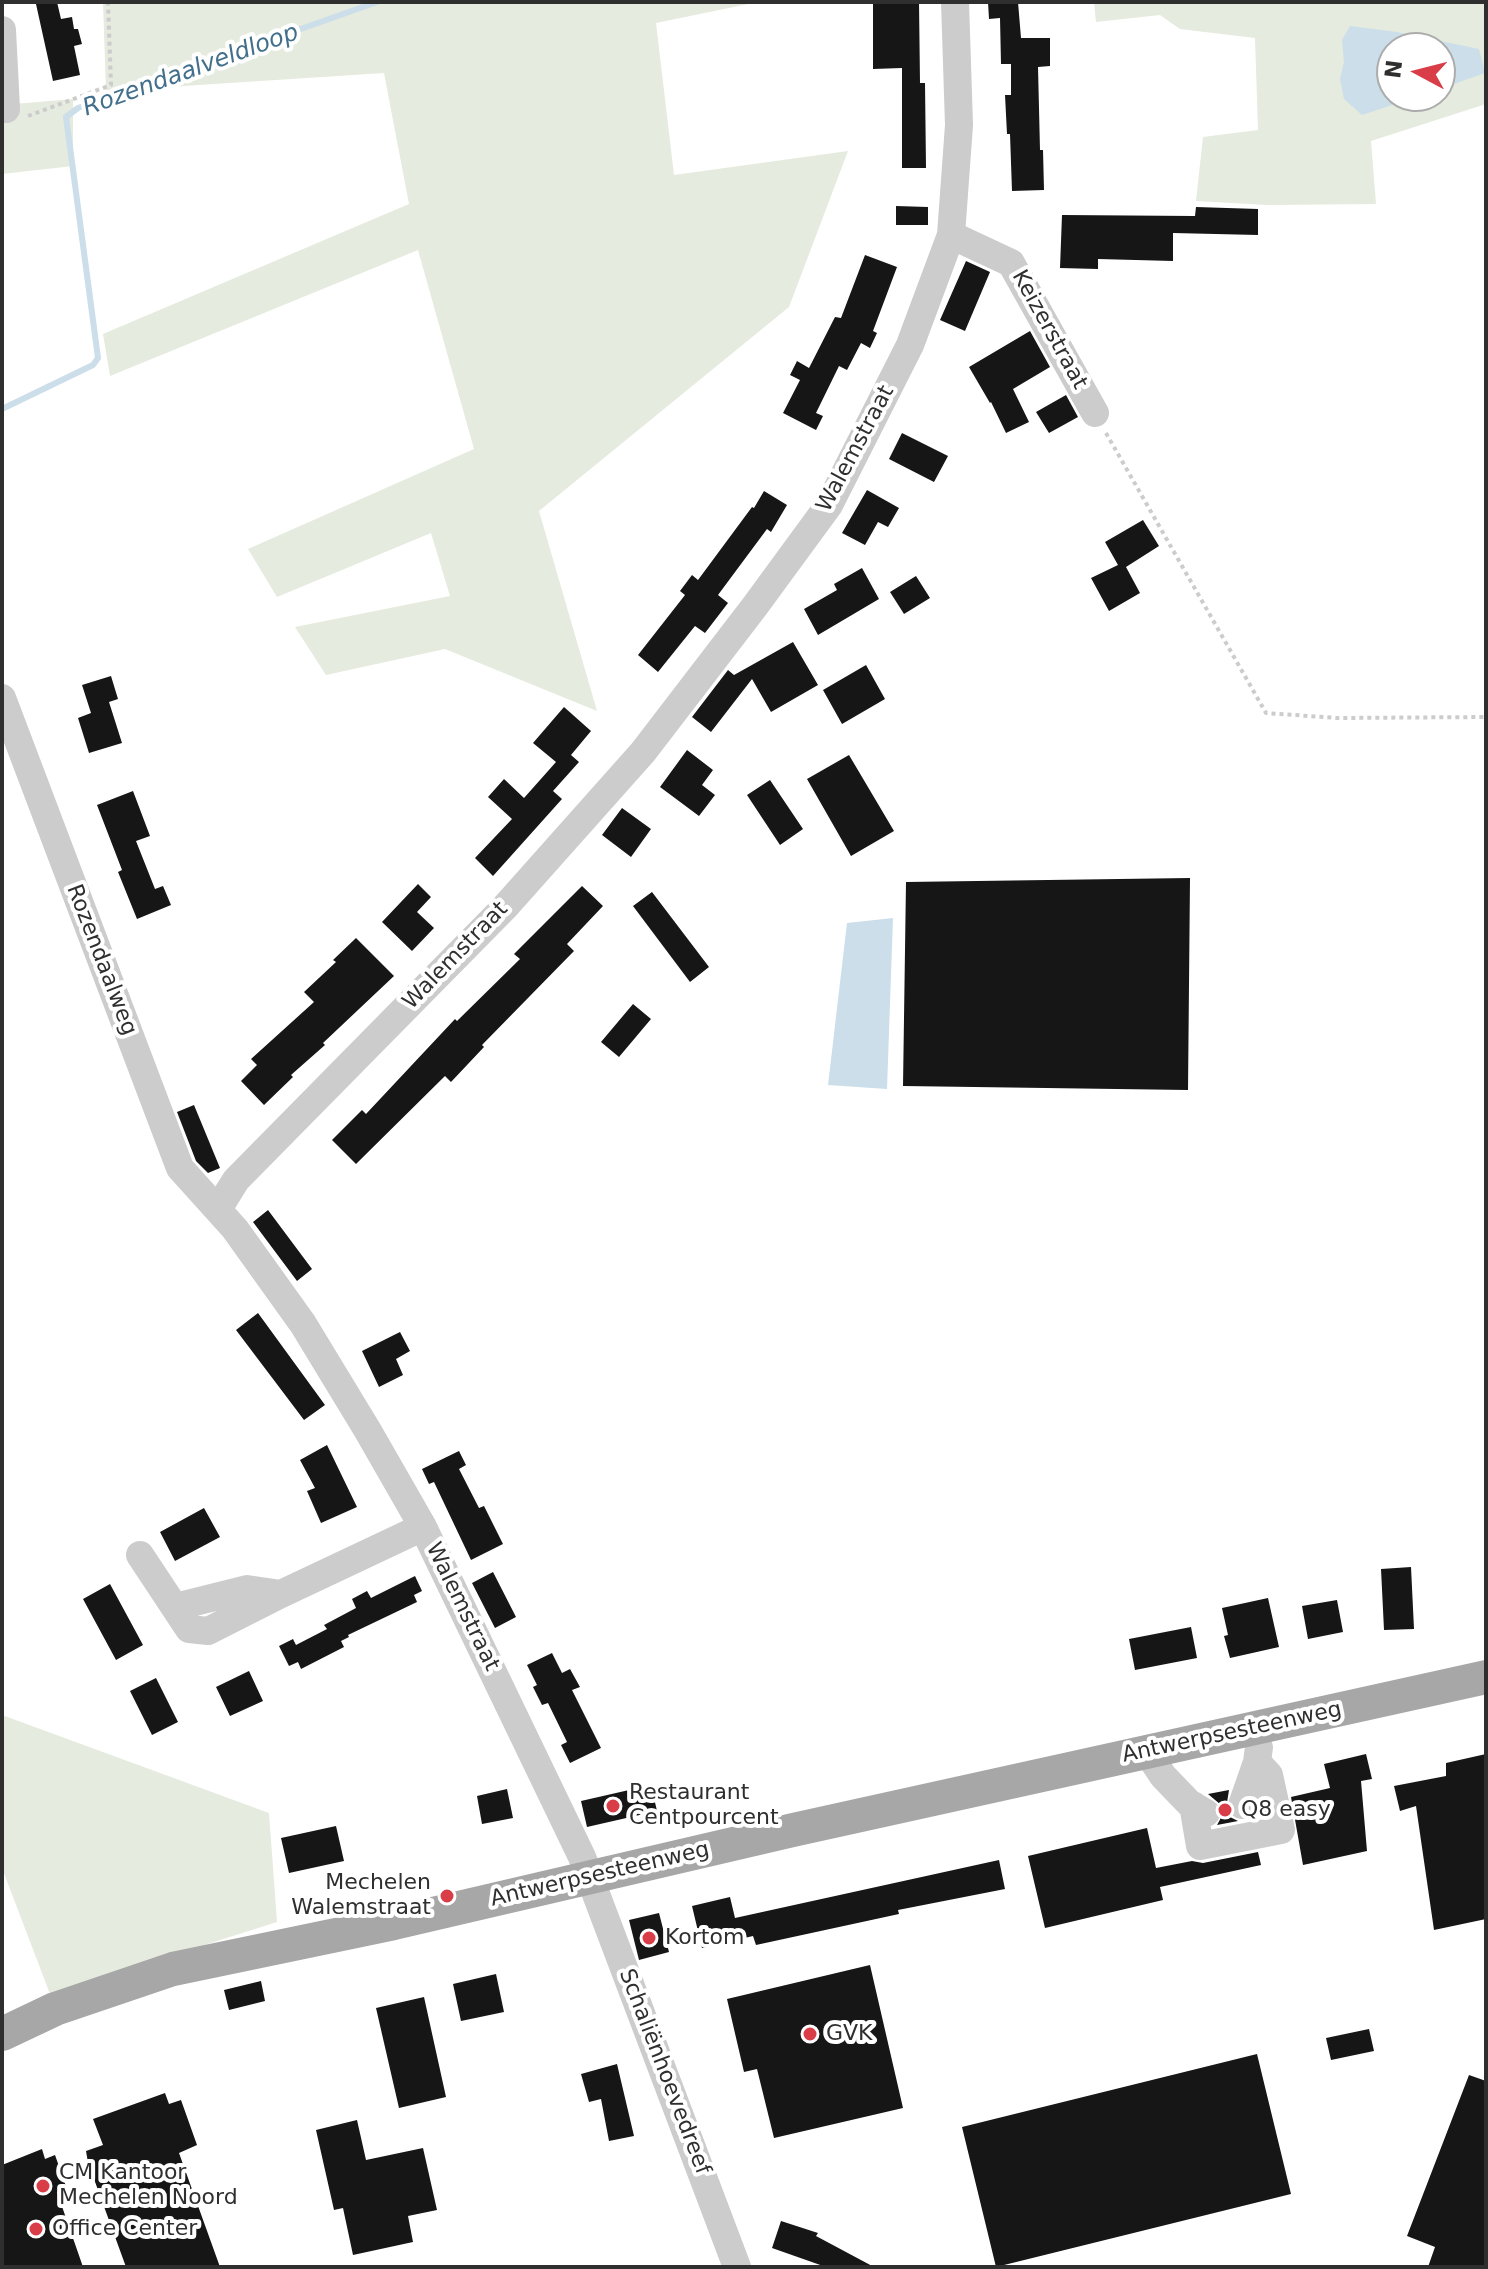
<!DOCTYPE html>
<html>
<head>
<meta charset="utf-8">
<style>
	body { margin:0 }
	#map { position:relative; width:1488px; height:2269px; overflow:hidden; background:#fff; font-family:"DejaVu Sans",sans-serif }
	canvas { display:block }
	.frame { position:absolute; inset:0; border:4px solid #2f2f2f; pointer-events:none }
	.north { position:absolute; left:1376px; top:32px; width:80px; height:80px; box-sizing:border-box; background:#fff; border:2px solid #acacac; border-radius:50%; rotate:277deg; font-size:22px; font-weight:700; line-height:32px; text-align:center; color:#2f2f2f }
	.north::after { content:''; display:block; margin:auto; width:28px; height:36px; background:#d93e48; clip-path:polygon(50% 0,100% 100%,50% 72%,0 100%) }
</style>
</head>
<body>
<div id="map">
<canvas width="1488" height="2269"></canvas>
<div class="frame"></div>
<div class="north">N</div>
</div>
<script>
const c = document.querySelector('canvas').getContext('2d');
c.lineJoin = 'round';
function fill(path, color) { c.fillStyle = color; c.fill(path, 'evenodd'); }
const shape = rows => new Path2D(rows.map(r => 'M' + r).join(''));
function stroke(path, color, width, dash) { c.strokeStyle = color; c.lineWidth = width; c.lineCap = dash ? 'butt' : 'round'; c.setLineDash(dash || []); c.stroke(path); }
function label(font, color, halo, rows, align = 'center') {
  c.font = font + ' "DejaVu Sans",sans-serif'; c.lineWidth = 8; c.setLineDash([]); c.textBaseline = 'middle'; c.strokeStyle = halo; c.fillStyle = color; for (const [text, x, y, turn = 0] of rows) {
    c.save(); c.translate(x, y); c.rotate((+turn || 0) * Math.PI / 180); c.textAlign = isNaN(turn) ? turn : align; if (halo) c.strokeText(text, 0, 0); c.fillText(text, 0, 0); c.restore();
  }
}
fill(shape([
	[103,2,758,2,656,23,674,175,848,151,789,307,539,511,597,711,445,649,326,675,295,627,450,596,431,533,277,597,248,549,474,449,418,250,110,376,103,334,409,204,384,73,106,91],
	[1094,2,1486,2,1486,104,1371,141,1376,204,1267,205,1196,201,1203,137,1258,130,1255,38,1180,29,1160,15,1096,22],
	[1392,48,1440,48,1440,96,1392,96],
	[73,99,73,166,2,174,2,105],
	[2,1715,269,1813,277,1922,50,1994,2,1868]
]), '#e5ebde');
fill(shape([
	[1350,26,1397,32,1479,49,1485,73,1440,89,1440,48,1392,48,1392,96,1419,96,1362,115,1344,99,1340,79,1344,62,1342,40],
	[893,918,887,1089,828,1085,847,923]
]), '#cbdeea');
stroke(shape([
	[2,409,93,365,98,358,66,117,78,108,377,2]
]), '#cbdeea', 6);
fill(shape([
	[46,2,57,2,61,19,72,17,74,29,78,29,82,44,74,46,80,75,53,81,36,4],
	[873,2,919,2,920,83,925,83,926,168,902,168,902,68,873,69],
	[988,2,1018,2,1021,38,1050,38,1050,66,1038,67,1040,150,1043,150,1044,190,1012,191,1010,134,1007,134,1005,95,1011,95,1011,64,1001,64,1000,18,989,19],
	[896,206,928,207,928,225,896,225],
	[1196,207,1258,209,1258,235,1173,233,1173,261,1098,259,1098,269,1060,268,1062,215,1195,216],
	[865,255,897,267,873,331,877,333,870,348,861,343,847,370,839,366,816,413,823,416,816,430,783,413,800,380,790,375,797,361,809,368,835,317,841,318],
	[966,261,990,272,965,331,940,320],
	[1030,331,1050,367,1013,389,1029,422,1006,433,991,402,990,403,969,367],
	[1066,395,1078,417,1049,433,1036,412],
	[902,433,948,456,934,482,889,459],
	[867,490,899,508,888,527,878,522,865,545,842,533],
	[764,491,787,505,771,532,767,529,718,595,728,603,705,633,695,626,658,672,638,655,685,595,680,591,692,575,698,580,752,507,754,508],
	[1143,520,1159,546,1126,567,1140,593,1109,611,1091,578,1118,565,1105,542],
	[862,568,879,599,818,635,804,609,837,590,834,584],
	[916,576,930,598,904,614,890,592],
	[793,642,818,685,771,712,752,679,711,732,692,717,728,670,734,675],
	[866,665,885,699,842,724,823,690],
	[111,676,118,699,109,702,122,743,89,753,78,718,91,713,82,685],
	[564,707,591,731,571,755,579,762,553,791,562,799,493,876,475,858,512,819,488,797,504,779,524,798,556,762,533,743],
	[687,750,713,770,702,785,715,795,699,816,660,787],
	[849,755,894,831,851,856,807,779],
	[770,780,803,829,780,845,747,795],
	[133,791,150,836,136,841,155,889,163,886,171,905,137,919,118,872,122,870,97,805],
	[622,808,651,829,631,857,602,835],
	[1190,878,1188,1090,903,1086,906,882],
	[418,884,431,897,417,912,434,928,412,951,382,922],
	[582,886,603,906,567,944,574,951,482,1045,484,1047,451,1082,445,1076,356,1164,332,1140,362,1110,366,1114,455,1019,457,1021,520,959,514,954],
	[652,892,709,967,690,982,633,906],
	[356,938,394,976,323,1043,325,1045,291,1075,293,1077,264,1105,241,1081,257,1065,251,1059,314,1002,304,992,336,962,333,960],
	[633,1004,651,1019,619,1057,601,1042],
	[194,1105,220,1168,208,1173,196,1161,177,1112],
	[268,1210,312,1269,297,1281,253,1222],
	[258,1313,325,1405,304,1420,236,1330],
	[400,1332,410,1351,396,1359,403,1375,379,1387,362,1351],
	[327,1445,357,1507,321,1523,307,1491,315,1488,300,1460],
	[459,1451,466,1465,459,1469,479,1508,484,1506,503,1544,471,1560,434,1482,429,1484,422,1469],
	[204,1508,220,1537,175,1561,160,1532],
	[1411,1567,1414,1629,1384,1630,1381,1569],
	[493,1572,516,1617,495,1628,472,1583],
	[415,1576,422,1591,414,1595,417,1602,348,1635,349,1637,341,1641,344,1647,301,1669,298,1662,289,1666,279,1646,293,1639,296,1645,327,1629,324,1625,356,1608,352,1599,367,1591,371,1598],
	[110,1584,143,1645,116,1660,83,1599],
	[1268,1598,1279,1647,1230,1658,1224,1636,1228,1635,1222,1608],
	[1337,1600,1343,1632,1308,1639,1302,1606],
	[1191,1627,1197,1658,1135,1670,1129,1639],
	[552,1653,562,1673,570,1669,580,1687,572,1690,601,1748,570,1763,561,1745,567,1742,548,1703,542,1705,533,1687,537,1685,527,1665],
	[249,1671,263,1701,230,1716,216,1687],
	[156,1678,178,1722,152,1735,130,1691],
	[1366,1754,1372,1779,1361,1781,1367,1851,1303,1865,1291,1797,1330,1788,1324,1764],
	[1486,1754,1486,1919,1434,1930,1416,1806,1400,1811,1394,1786,1446,1776,1446,1763],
	[651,1785,657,1811,587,1827,581,1801],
	[507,1789,513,1818,482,1824,477,1796],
	[1229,1790,1226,1809,1230,1817,1238,1821,1217,1825,1223,1814,1221,1805,1208,1794],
	[336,1826,344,1861,289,1873,281,1838],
	[1147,1828,1156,1868,1192,1861,1203,1863,1258,1852,1261,1865,1160,1887,1163,1900,1045,1928,1028,1856],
	[999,1860,1005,1889,898,1910,899,1914,756,1945,753,1936,702,1948,692,1906,730,1897,735,1918],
	[659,1913,669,1952,639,1960,629,1920],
	[870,1965,903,2108,774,2138,757,2069,744,2072,727,1999],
	[496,1974,504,2012,461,2021,453,1984],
	[261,1981,265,2001,229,2010,224,1990],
	[424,1997,446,2097,399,2108,376,2008],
	[1369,2029,1374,2051,1331,2060,1326,2038],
	[1257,2054,1291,2194,996,2267,962,2127],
	[617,2064,634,2136,609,2141,601,2099,589,2102,581,2074],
	[1469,2075,1486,2081,1486,2267,1428,2267,1435,2247,1407,2236],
	[165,2093,169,2104,181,2100,197,2145,179,2153,220,2267,126,2267,94,2179,91,2180,86,2151,103,2145,93,2119],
	[357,2120,366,2160,423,2148,437,2210,408,2216,413,2242,353,2255,343,2208,334,2210,316,2130],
	[42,2149,45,2159,55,2155,67,2189,57,2192,83,2267,2,2267,2,2165],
	[781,2221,818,2233,816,2236,874,2267,826,2267,772,2248]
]), '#161616');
stroke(shape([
	[28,116,111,85,108,2],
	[1106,433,1266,713,1337,718,1486,717]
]), '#ccc', 4, [4, 4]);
stroke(shape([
	[2,30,6,109],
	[951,235,1011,263,1095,413],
	[2,698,180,1168,235,1229,303,1324,368,1431,423,1527,582,1857,737,2267],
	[218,1209,236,1180,505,907,643,752,755,606,829,505,910,345,951,235,959,125,955,2],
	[140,1555,189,1629,208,1631,281,1594,423,1527],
	[175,1607,247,1589,281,1594],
	[1147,1752,1163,1776,1189,1803,1206,1813],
	[1193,1805,1200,1846,1281,1830,1269,1775,1257,1762],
	[1242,1805,1257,1762,1259,1747]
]), '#ccc', 28);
stroke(shape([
	[2,2034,55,2009,173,1969,394,1923,793,1830,1486,1677]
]), '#a7a7a7', 34);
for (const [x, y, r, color] of [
	[613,1806,8,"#d93e48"],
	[1225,1810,8,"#d93e48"],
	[447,1896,8,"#d93e48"],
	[649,1938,8,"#d93e48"],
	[810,2034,8,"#d93e48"],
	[43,2186,8,"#d93e48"],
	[36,2229,8,"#d93e48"]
]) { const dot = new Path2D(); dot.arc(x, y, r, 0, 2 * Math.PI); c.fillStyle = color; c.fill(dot); stroke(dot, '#fff', 3); }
label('22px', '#2f2f2f', '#fff', [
	["Keizerstraat",1049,330,61],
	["Walemstraat",856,449,-62],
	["Walemstraat",456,956,-46],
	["Rozendaalweg",101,960,69],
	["Walemstraat",462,1607,64],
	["Antwerpsesteenweg",1232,1733,-12],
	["Antwerpsesteenweg",600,1875,-13],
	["Schaliënhoevedreef",664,2072,69]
]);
label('22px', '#2f2f2f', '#fff', [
	["Restaurant",629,1793],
	["Centpourcent",629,1818],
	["Q8 easy",1241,1810],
	["Mechelen",431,1883,"right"],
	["Walemstraat",431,1908,"right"],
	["Kortom",665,1938],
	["GVK",826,2034],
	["CM Kantoor",59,2173],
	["Mechelen Noord",59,2198],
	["Office Center",52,2229]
], 'left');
label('italic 24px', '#426f8c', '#fff', [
	["Rozendaalveldloop",191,71,-20]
]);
</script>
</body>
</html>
